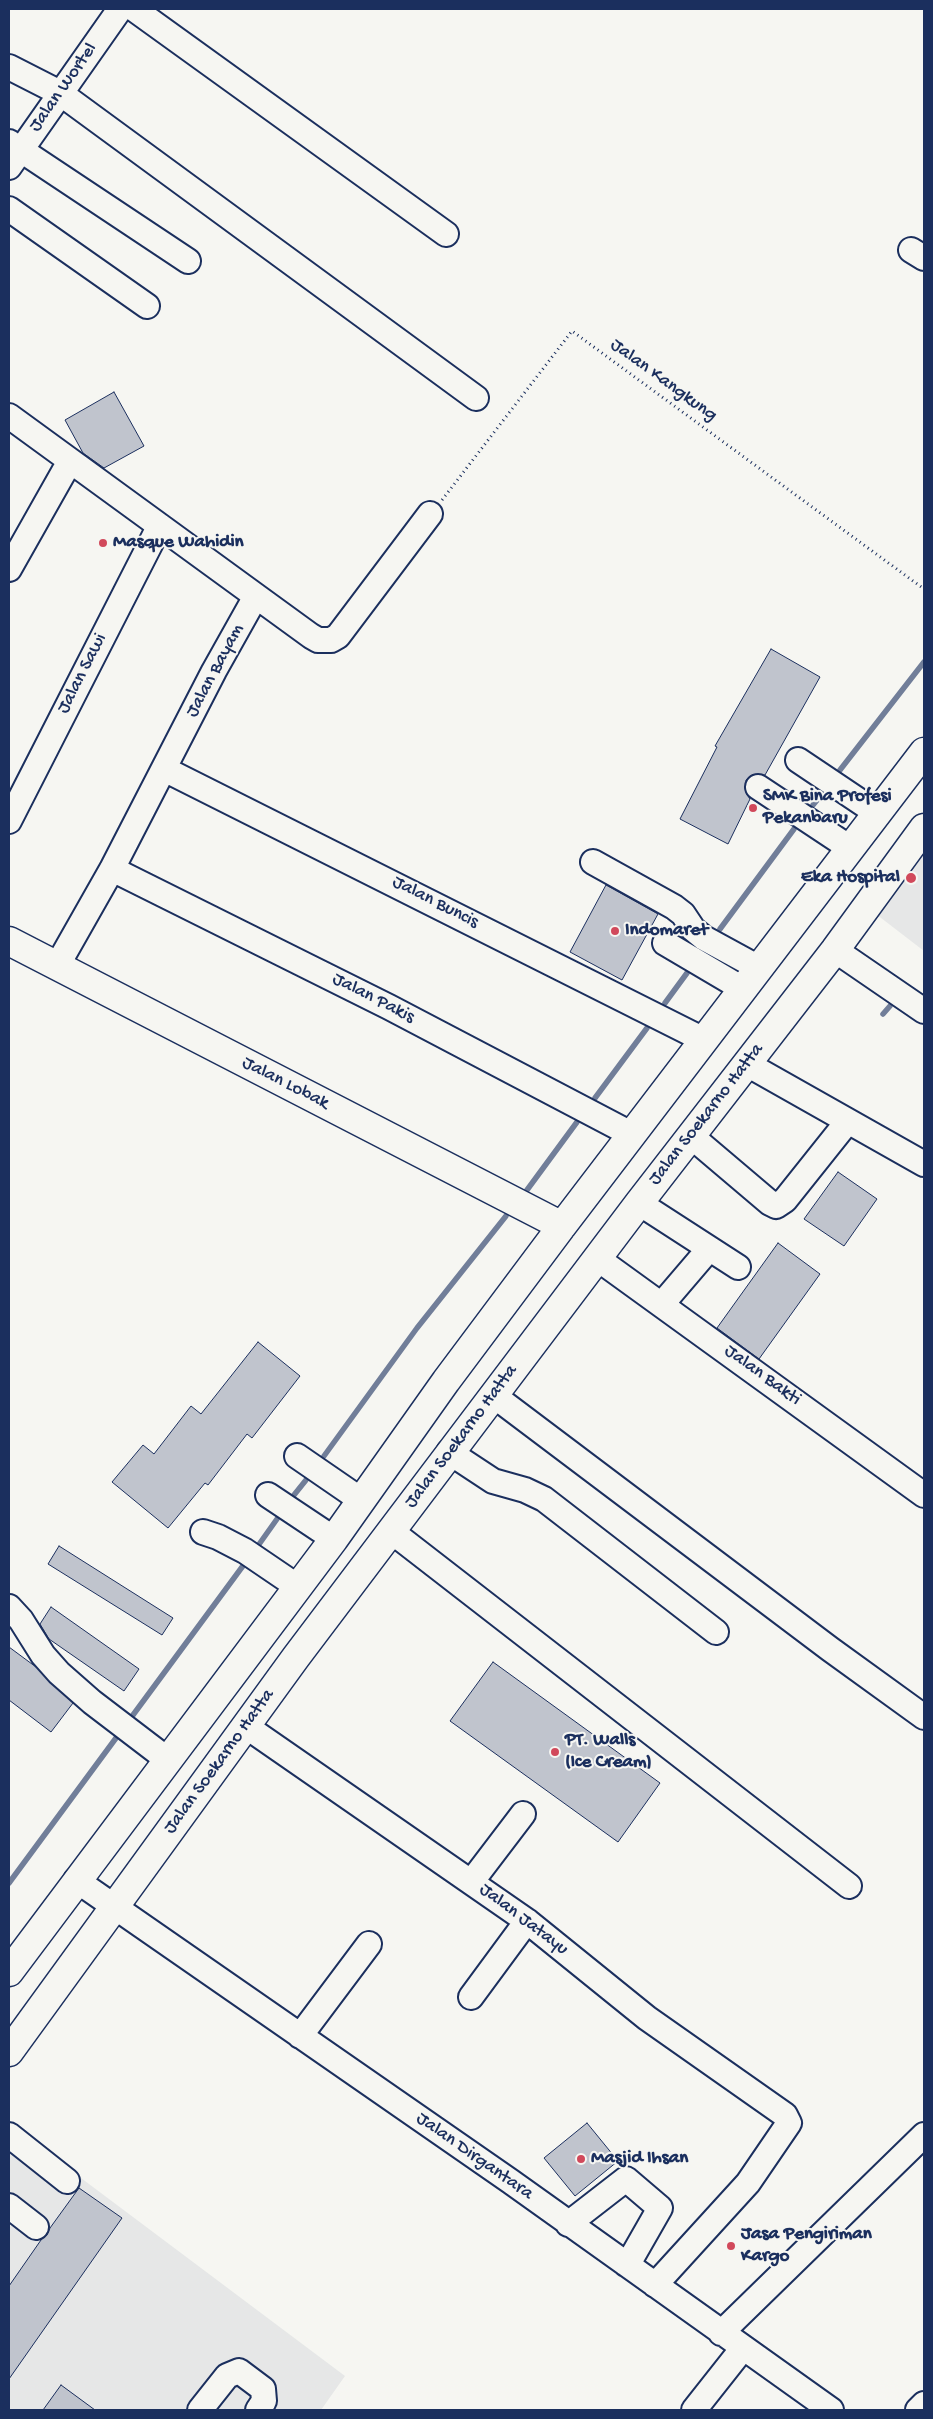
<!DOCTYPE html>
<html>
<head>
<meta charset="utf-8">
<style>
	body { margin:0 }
	#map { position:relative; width:933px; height:2419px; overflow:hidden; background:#f6f6f2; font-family:"Gochi Hand",sans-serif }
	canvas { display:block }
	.frame { position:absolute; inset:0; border:10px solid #1b2f5e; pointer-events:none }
</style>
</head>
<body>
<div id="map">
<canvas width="933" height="2419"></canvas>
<div class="frame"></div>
</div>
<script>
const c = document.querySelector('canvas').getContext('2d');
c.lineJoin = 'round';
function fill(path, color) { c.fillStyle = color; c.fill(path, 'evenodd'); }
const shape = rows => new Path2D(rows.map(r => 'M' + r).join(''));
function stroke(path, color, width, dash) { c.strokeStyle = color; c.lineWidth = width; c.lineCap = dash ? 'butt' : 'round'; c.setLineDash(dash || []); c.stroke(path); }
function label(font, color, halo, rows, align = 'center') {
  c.font = font + ' "Gochi Hand",sans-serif'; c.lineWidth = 4; c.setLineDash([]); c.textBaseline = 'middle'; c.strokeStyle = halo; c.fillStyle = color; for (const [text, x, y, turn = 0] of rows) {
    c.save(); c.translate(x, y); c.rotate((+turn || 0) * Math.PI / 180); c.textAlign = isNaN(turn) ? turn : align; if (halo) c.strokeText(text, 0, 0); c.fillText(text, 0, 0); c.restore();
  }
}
fill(shape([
	[924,844,924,951,872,911],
	[9,2124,345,2376,321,2410,9,2410]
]), '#e6e7e7');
stroke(shape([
	[840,770,924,662],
	[813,805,822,794],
	[720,929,794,829],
	[665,1003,687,973],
	[883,1014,890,1006],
	[595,1098,647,1028],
	[527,1190,577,1122],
	[324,1456,417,1328,506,1216],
	[294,1495,306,1480],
	[255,1550,277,1519],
	[133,1715,248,1559],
	[9,1883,116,1738]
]), '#717e99', 5.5);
const building = shape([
	[114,392,144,446,104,468,83,453,65,420,114,392],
	[771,649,820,677,765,775,752,775,746,780,746,793,750,799,728,844,680,819,717,747,715,746,771,649],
	[606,885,658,914,622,980,570,952,606,885],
	[838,1172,877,1199,844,1246,804,1219,838,1172],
	[778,1243,820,1274,759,1359,717,1328,778,1243],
	[258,1342,300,1376,252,1438,247,1434,208,1485,205,1483,168,1528,112,1482,143,1445,154,1454,191,1406,201,1414,258,1342],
	[59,1546,173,1618,162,1635,48,1564,59,1546],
	[51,1607,139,1669,124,1691,49,1639,40,1624,51,1607],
	[9,1647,36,1667,73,1703,51,1732,9,1700,9,1647],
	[493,1662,660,1783,618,1842,450,1721,493,1662],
	[587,2123,618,2161,575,2196,544,2158,587,2123],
	[79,2188,122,2218,9,2379,9,2286,41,2240,47,2235,50,2228,79,2188],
	[61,2385,95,2410,43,2410,61,2385]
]);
fill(building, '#c0c4cd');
stroke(building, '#1b2f5e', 1);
const minor = shape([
	[134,9,446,234],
	[9,67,60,93,476,398],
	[9,142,188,261],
	[9,167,120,9],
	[9,209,147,306],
	[911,250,924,258],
	[9,416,256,596],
	[9,569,70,461],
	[798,760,877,813],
	[164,769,704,1040],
	[758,787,850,848],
	[9,821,159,527],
	[593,862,674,907,683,914,693,929,704,938,759,968],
	[112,869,389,1007,631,1134],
	[665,943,743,989],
	[835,950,924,1011],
	[57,966,112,869,214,671,256,596,311,636,318,640,331,640,338,636,430,514],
	[747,1064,924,1164],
	[691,1136,770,1203,776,1206,785,1200,848,1121],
	[639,1203,738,1267],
	[598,1259,924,1495],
	[662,1304,709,1249],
	[493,1395,830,1649,924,1717],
	[449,1452,493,1481,525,1490,544,1499,716,1632],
	[297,1456,361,1500],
	[268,1495,334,1539],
	[391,1531,849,1886],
	[203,1532,218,1537,245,1551,298,1587],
	[9,1607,21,1620,43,1655,59,1673,92,1702,168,1760],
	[247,1727,527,1921,647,2018,785,2115,789,2123,748,2183,655,2285],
	[76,1880,510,2181,831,2410],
	[472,1881,523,1814],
	[471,1997,527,1921],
	[300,2036,369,1944],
	[9,2135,67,2181],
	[9,2206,36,2227],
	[568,2224,626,2179,660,2208,632,2257,626,2264],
	[721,2333,924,2135],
	[200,2410,227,2376,239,2371,263,2389,264,2401,258,2410],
	[694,2410,743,2348],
	[918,2410,924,2404]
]);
const major = shape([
	[9,941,562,1226],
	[9,1972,334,1539,446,1381,562,1226,924,752],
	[9,2052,296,1657,639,1203,835,950,924,828]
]);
stroke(minor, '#1b2f5e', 28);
stroke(major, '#1b2f5e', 31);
stroke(shape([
	[442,500,572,331,924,589]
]), '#1b2f5e', 3, [1, 4]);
stroke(minor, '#f6f6f2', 24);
stroke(major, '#f6f6f2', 28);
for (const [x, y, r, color] of [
	[103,543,5,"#d1495b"],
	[753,808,5,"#d1495b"],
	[911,878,6,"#d1495b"],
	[615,931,5,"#d1495b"],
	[555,1752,5,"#d1495b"],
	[581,2159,5,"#d1495b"],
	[731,2246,5,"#d1495b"]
]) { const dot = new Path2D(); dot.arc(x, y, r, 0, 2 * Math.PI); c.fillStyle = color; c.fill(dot); stroke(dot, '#f6f6f2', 2); }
label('19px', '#1b2f5e', '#f6f6f2', [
	["Jalan Wortel",64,88,-55],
	["Jalan Kangkung",663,381,36],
	["Jalan Bayam",216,671,-62],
	["Jalan Sawi",83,674,-63],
	["Jalan Buncis",435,903,27],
	["Jalan Pakis",373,999,27],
	["Jalan Lobak",285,1084,27],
	["Jalan Soekarno Hatta",707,1115,-52],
	["Jalan Bakti",762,1376,36],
	["Jalan Soekarno Hatta",462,1437,-53],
	["Jalan Soekarno Hatta",220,1762,-54],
	["Jalan Jatayu",523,1920,37],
	["Jalan Dirgantara",474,2157,35]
]);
label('bold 19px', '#1b2f5e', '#f6f6f2', [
	["Masque Wahidin",113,543],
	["SMK Bina Profesi",763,797],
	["Pekanbaru",763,819],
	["Eka Hospital",900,878,"right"],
	["Indomaret",625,931],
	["PT. Walls",565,1741],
	["(Ice Cream)",565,1763],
	["Masjid Ihsan",591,2159],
	["Jasa Pengiriman",741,2235],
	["Kargo",741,2257]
], 'left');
</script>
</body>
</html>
